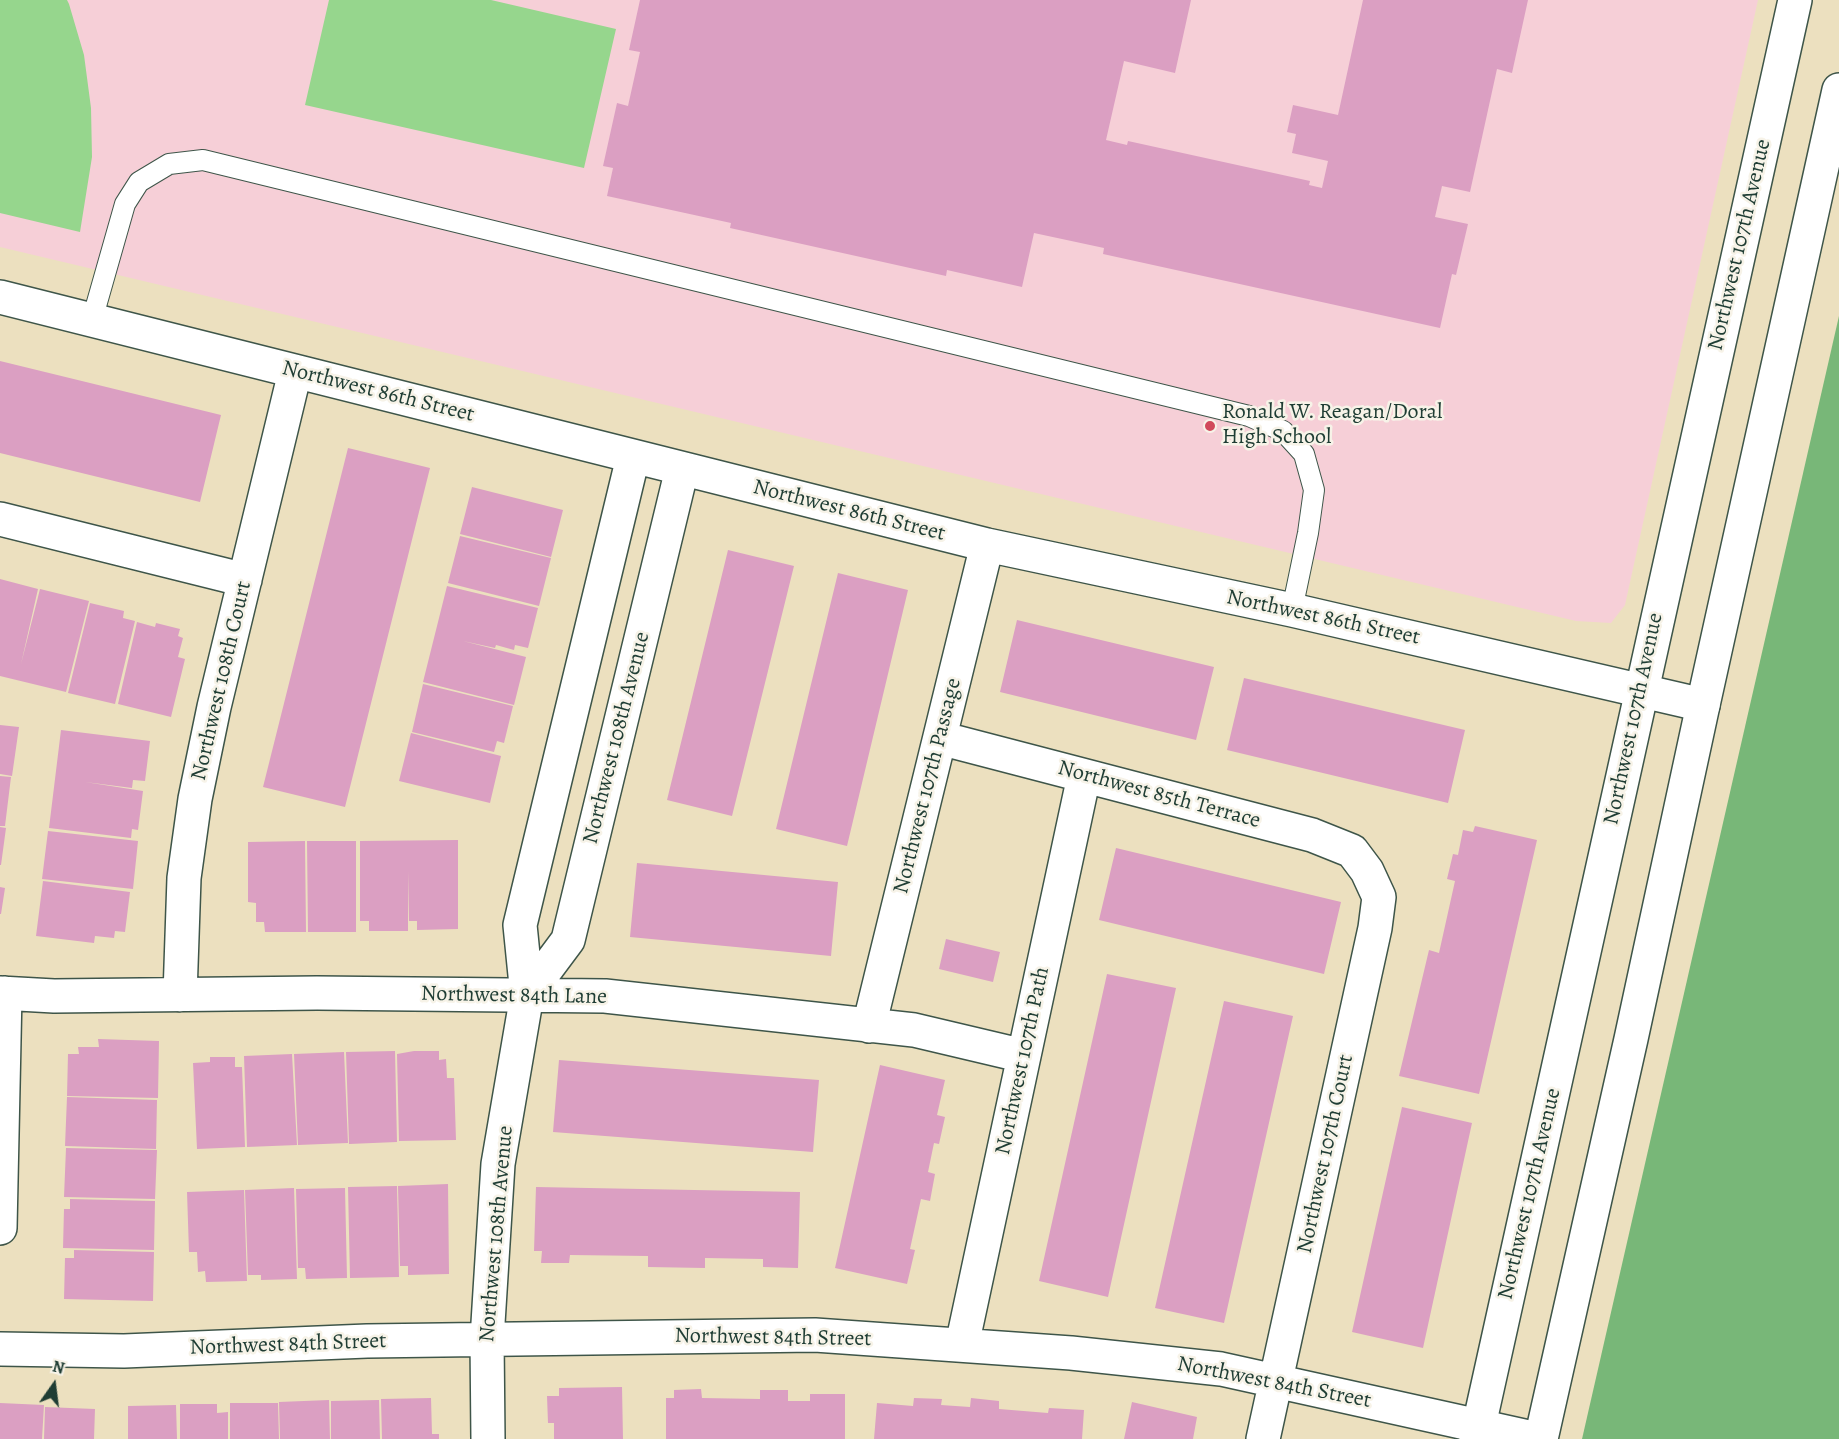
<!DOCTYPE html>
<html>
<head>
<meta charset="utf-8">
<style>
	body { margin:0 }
	#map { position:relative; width:1839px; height:1439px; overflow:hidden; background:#ece0bf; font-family:Alegreya,serif }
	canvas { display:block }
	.north { position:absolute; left:24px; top:1355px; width:60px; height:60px; -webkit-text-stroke:4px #f7f3e8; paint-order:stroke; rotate:14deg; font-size:16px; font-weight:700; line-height:24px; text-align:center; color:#1f3d34 }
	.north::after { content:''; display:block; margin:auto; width:21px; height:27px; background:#1f3d34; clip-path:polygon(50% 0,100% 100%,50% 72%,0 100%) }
</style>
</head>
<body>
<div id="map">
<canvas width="1839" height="1439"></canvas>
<div class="north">N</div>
</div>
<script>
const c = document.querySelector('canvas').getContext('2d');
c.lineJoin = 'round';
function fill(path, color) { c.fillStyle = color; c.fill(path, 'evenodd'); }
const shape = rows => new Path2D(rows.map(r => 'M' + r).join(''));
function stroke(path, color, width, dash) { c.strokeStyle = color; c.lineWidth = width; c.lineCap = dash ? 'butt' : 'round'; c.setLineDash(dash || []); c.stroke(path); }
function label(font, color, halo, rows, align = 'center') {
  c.font = font + ' Alegreya,serif'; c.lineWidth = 5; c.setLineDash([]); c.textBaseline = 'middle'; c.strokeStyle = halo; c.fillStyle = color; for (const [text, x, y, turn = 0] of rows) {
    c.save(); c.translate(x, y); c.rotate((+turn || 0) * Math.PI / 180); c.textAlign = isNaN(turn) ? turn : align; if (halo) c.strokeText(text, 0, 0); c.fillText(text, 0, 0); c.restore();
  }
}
fill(shape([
	[0,0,1758,0,1625,605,1611,623,1576,621,0,247]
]), '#f6cfd7');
fill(shape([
	[0,0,67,0,69,4,84,55,91,108,92,157,80,232,0,213],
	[329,0,491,0,616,29,584,168,305,105]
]), '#96d68d');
fill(shape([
	[1839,316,1839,1439,1582,1439]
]), '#78b778');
fill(shape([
	[640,0,1191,0,1175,73,1124,61,1106,140,1127,145,1128,141,1310,181,1309,185,1322,188,1328,161,1292,153,1296,134,1287,132,1293,105,1338,115,1363,0,1528,0,1512,73,1497,69,1470,192,1442,186,1435,217,1468,224,1456,275,1452,274,1440,328,1103,254,1104,248,1034,233,1022,287,947,270,946,276,730,228,731,223,607,196,613,168,603,166,617,103,628,106,640,52,629,50],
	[0,361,221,415,200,502,0,453],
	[348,448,430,468,345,807,263,787],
	[472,487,563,510,551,557,460,534],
	[460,536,551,558,539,606,448,583],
	[728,550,794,566,732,816,667,800],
	[838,573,908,590,847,846,776,829],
	[0,579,38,589,21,664,40,589,89,601,66,692,0,676],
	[447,586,538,608,528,648,515,645,514,650,496,645,495,648,463,641,526,657,514,705,423,682],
	[90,603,124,611,123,618,135,621,115,704,68,693],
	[1017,620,1214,667,1196,740,1000,692],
	[137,622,155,627,156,623,180,629,178,636,183,638,178,657,185,659,171,717,118,704],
	[1244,678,1465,730,1448,803,1227,750],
	[423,684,513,706,504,743,497,741,494,752,412,732],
	[0,725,19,727,12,776,0,774],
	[61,730,150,741,145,781,133,780,132,788,85,782,143,791,138,830,132,829,131,838,49,828],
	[411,733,501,756,490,803,399,781],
	[0,776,11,777,5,826,0,826],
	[1475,826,1537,840,1479,1094,1399,1076,1429,950,1439,953,1455,881,1447,879,1453,854,1458,855,1463,830,1473,832],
	[0,827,6,828,1,865,0,865],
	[48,831,138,841,133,889,42,879],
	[458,840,458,929,417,930,417,921,409,921,408,871,408,931,369,931,369,921,360,921,360,841],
	[305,841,306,932,265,932,264,922,256,922,256,903,248,902,248,842],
	[307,841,356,841,356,932,308,932],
	[1116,848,1341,902,1324,974,1099,920],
	[637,863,838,882,831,956,630,937],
	[43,881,130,892,125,932,115,931,114,938,95,936,94,943,36,936],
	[0,887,5,888,1,914,0,914],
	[946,939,1000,952,993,982,939,969],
	[1107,974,1176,988,1108,1297,1039,1281],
	[1224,1001,1293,1016,1224,1323,1155,1308],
	[98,1039,159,1041,158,1098,67,1096,68,1054,79,1054,78,1047,99,1047],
	[395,1051,397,1142,349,1144,346,1052],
	[414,1051,439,1051,439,1060,446,1059,447,1078,454,1078,456,1140,399,1141,397,1054],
	[344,1052,348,1143,298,1145,294,1054],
	[292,1054,297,1145,247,1147,244,1056],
	[210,1057,235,1057,235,1067,242,1067,245,1147,197,1149,193,1063,210,1062],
	[559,1060,819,1080,813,1152,553,1132],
	[880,1065,945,1080,937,1115,945,1117,939,1144,934,1143,928,1172,935,1174,930,1201,921,1199,910,1249,915,1250,907,1284,835,1268],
	[67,1097,157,1100,156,1149,65,1146],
	[1402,1107,1472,1123,1423,1348,1352,1332],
	[66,1148,157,1150,155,1199,64,1197],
	[448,1184,449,1274,408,1275,408,1266,400,1266,398,1186],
	[397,1186,399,1277,350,1278,348,1187],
	[536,1187,800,1192,798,1268,763,1267,763,1259,705,1258,705,1268,648,1267,648,1256,570,1255,569,1263,541,1263,542,1251,534,1251],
	[294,1188,297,1279,261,1280,261,1275,248,1275,245,1190],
	[345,1188,347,1278,306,1279,305,1268,298,1268,296,1189],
	[244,1190,247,1281,206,1282,205,1271,198,1272,197,1252,189,1252,187,1192],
	[70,1199,155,1201,154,1250,63,1248,64,1209,70,1209],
	[74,1250,154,1252,153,1301,64,1299,65,1258,74,1258],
	[622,1387,623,1439,554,1439,554,1423,548,1423,547,1396,559,1396,559,1388],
	[701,1389,702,1398,760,1399,760,1390,788,1390,788,1401,810,1401,810,1394,845,1394,845,1439,666,1439,666,1398,674,1398,674,1390],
	[431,1398,432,1434,439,1434,439,1439,382,1439,381,1399],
	[914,1398,942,1399,941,1405,970,1407,971,1398,999,1401,999,1409,1048,1413,1049,1408,1084,1410,1082,1439,874,1439,877,1403,913,1406],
	[329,1400,330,1439,280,1439,279,1402],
	[379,1400,380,1439,331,1439,331,1401],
	[1132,1402,1197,1417,1193,1439,1124,1439],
	[0,1403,44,1405,42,1439,0,1439],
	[230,1403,278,1403,279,1439,230,1439],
	[180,1404,217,1404,217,1413,228,1412,228,1439,180,1439],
	[176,1405,177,1439,128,1439,128,1406],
	[45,1407,95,1409,94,1439,44,1439]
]), '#db9fc2');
const lane = shape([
	[92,320,125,204,139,182,169,164,203,160,1249,416,1283,431,1304,454,1314,490,1308,533,1292,610]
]);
const street = shape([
	[0,297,987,545,1292,610,1703,705],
	[0,519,245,580],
	[940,738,1312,835,1352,851,1367,871,1379,897,1375,928,1263,1439],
	[0,993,54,996,317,993,605,996,914,1030,1024,1056],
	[180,995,184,878,195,799,214,707,295,372],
	[527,995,568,940,682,469],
	[869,1026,987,545],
	[0,1228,5,993],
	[962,1345,1084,776],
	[0,1349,124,1351,367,1341,815,1335,1071,1353,1221,1369,1538,1439],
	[488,1439,487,1339,498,1164,527,995,520,925,633,457]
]);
const secondary = shape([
	[1476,1439,1795,0],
	[1541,1439,1631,1039,1703,705,1839,90]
]);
stroke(lane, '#3e5549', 22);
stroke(street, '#3e5549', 36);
stroke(secondary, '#3e5549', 36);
stroke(lane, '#fff', 20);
stroke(street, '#fff', 33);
stroke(secondary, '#fff', 33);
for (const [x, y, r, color] of [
	[1210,426,6,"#d1495b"]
]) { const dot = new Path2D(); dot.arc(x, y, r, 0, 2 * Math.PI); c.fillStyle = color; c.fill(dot); stroke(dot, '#f7f3e8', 2); }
label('22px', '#1f3d34', '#f7f3e8', [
	["Northwest 107th Avenue",1740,245,-77],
	["Northwest 86th Street",378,392,14],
	["Northwest 86th Street",849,511,14],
	["Northwest 86th Street",1323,618,12],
	["Northwest 108th Court",222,681,-77],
	["Northwest 107th Avenue",1634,719,-78],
	["Northwest 108th Avenue",617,738,-76],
	["Northwest 107th Passage",928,786,-76],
	["Northwest 85th Terrace",1159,795,15],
	["Northwest 84th Lane",514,996,1],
	["Northwest 107th Path",1023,1061,-78],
	["Northwest 107th Court",1326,1154,-78],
	["Northwest 107th Avenue",1530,1194,-77],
	["Northwest 108th Avenue",497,1234,-85],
	["Northwest 84th Street",773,1338,1],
	["Northwest 84th Street",288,1345,-2],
	["Northwest 84th Street",1274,1383,11]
]);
label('22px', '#1f3d34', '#f7f3e8', [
	["Ronald W. Reagan/Doral",1222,413],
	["High School",1222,438]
], 'left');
</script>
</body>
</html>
